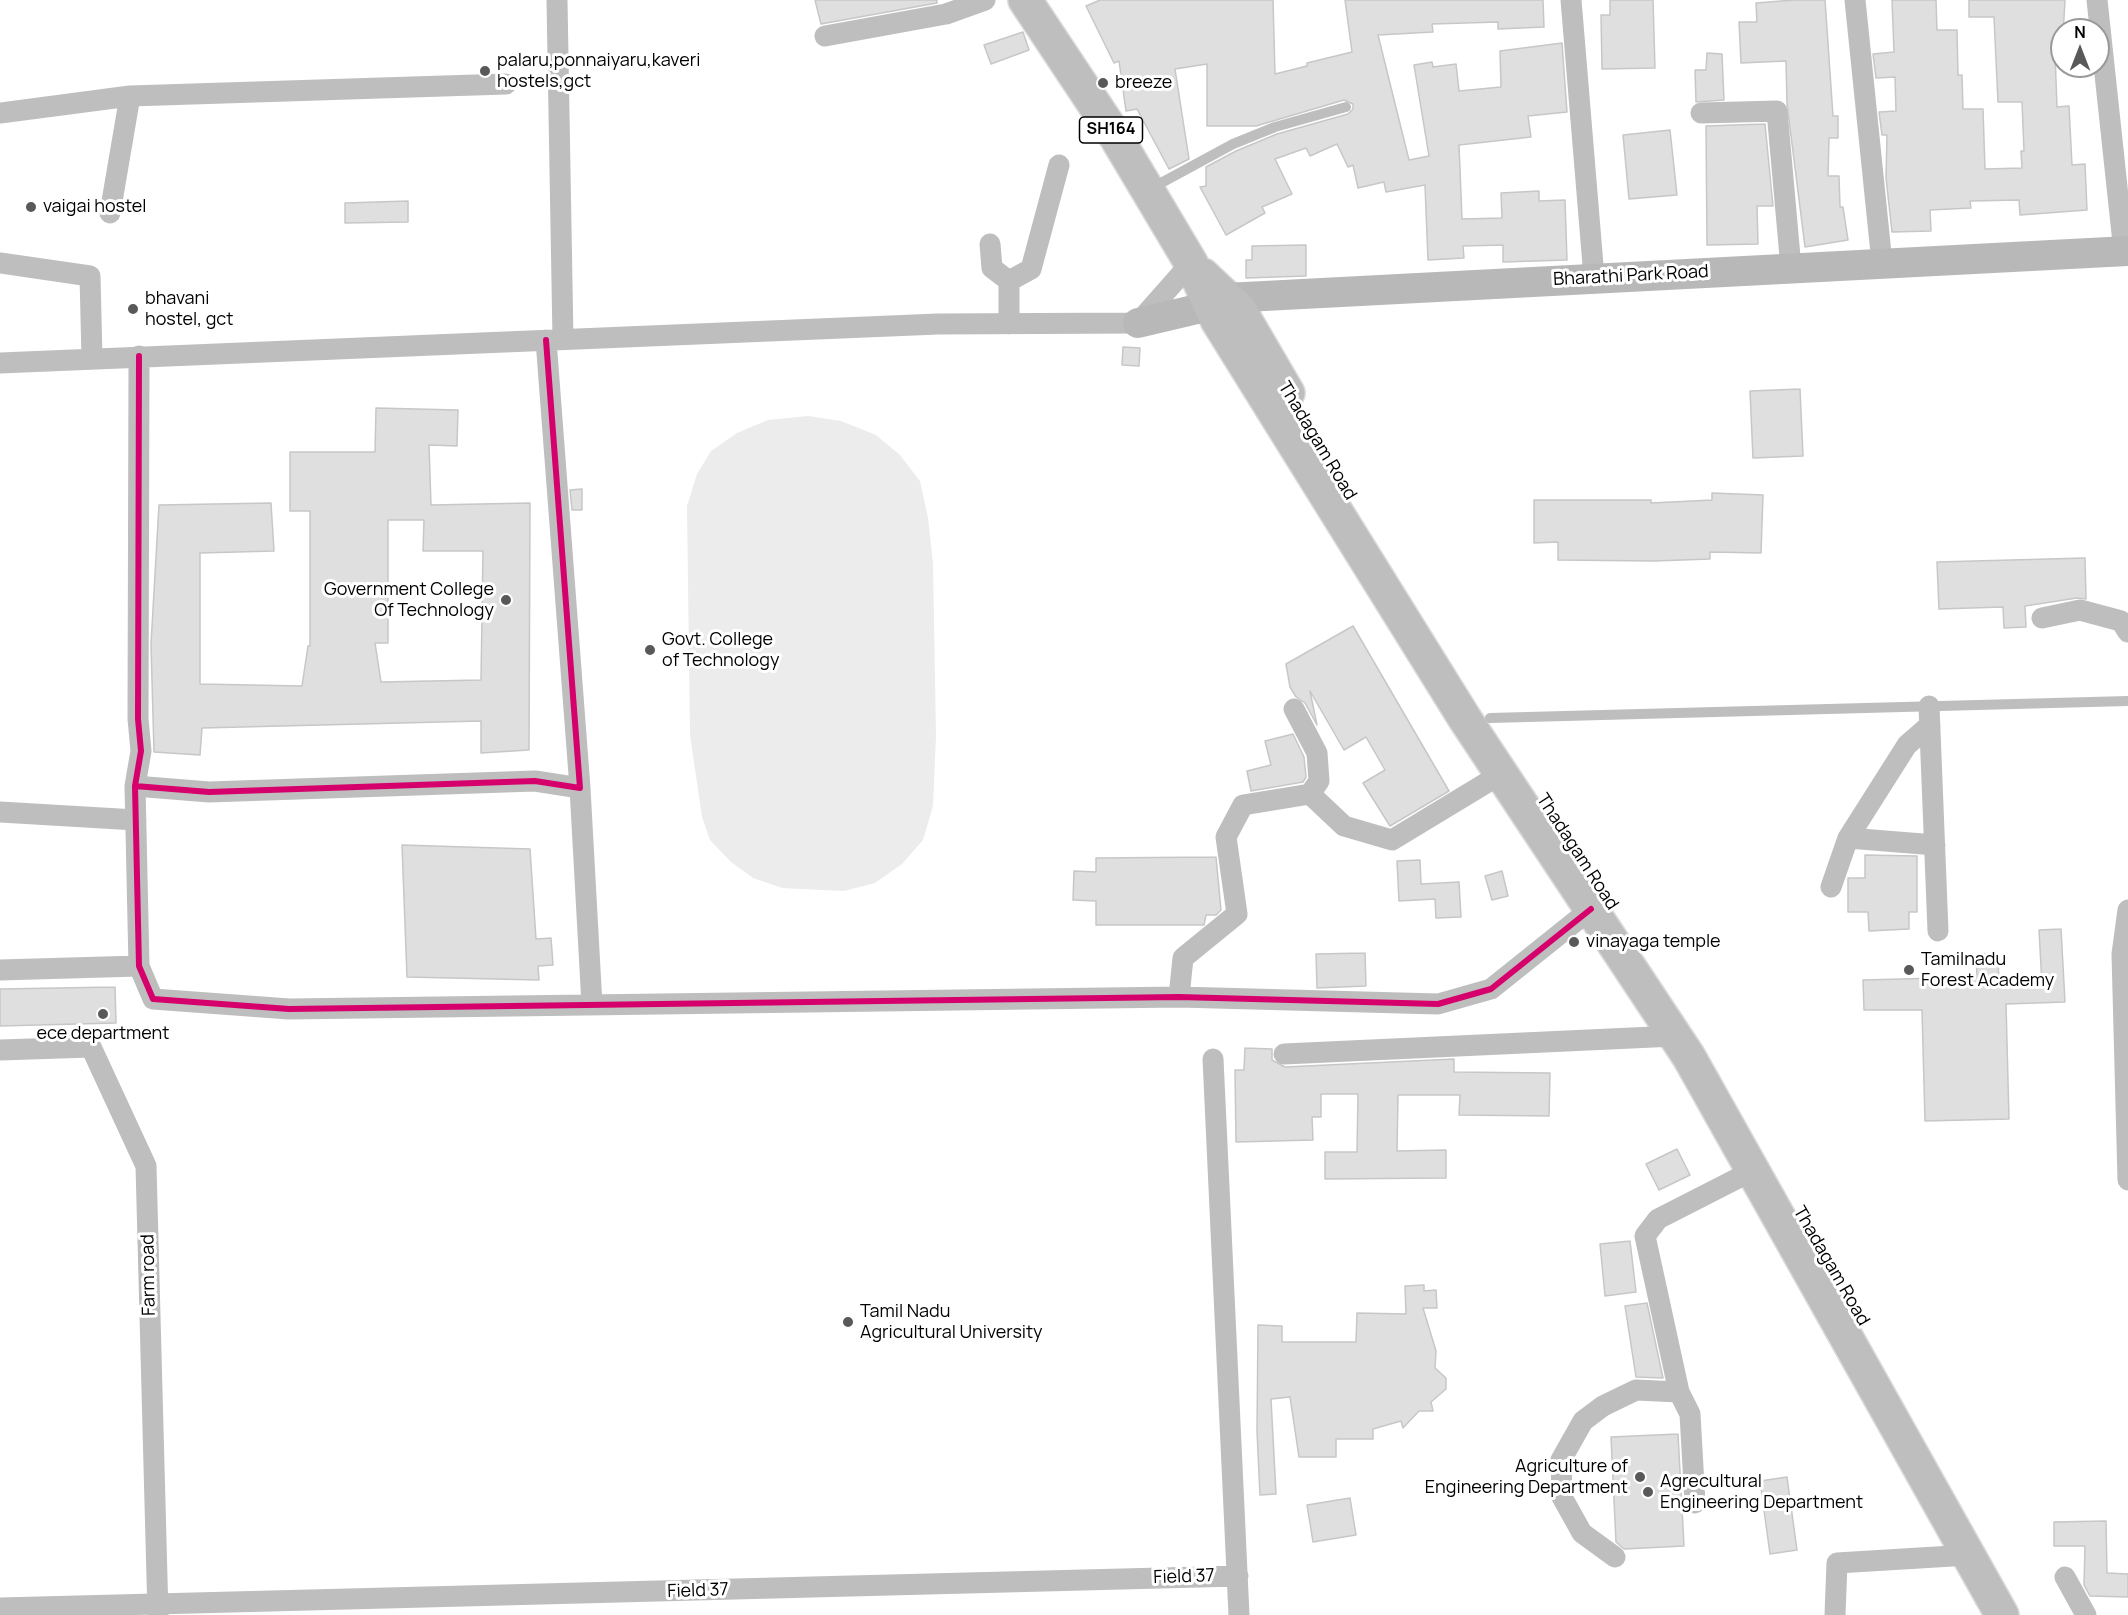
<!DOCTYPE html>
<html>
<head>
<meta charset="utf-8">
<style>
	body { margin:0 }
	#map { position:relative; width:2128px; height:1615px; overflow:hidden; background:#fff; font-family:Manrope,sans-serif }
	canvas { display:block }
	.north { position:absolute; left:2050px; top:18px; width:60px; height:60px; box-sizing:border-box; background:#fff; border:2px solid #999; border-radius:50%; rotate:0deg; font-size:16px; font-weight:700; line-height:24px; text-align:center; color:#000 }
	.north::after { content:''; display:block; margin:auto; width:21px; height:27px; background:#595959; clip-path:polygon(50% 0,100% 100%,50% 72%,0 100%) }
</style>
</head>
<body>
<div id="map">
<canvas width="2128" height="1615"></canvas>
<div class="north">N</div>
</div>
<script>
const c = document.querySelector('canvas').getContext('2d');
c.lineJoin = 'round';
function fill(path, color) { c.fillStyle = color; c.fill(path, 'evenodd'); }
const shape = rows => new Path2D(rows.map(r => 'M' + r).join(''));
function stroke(path, color, width, dash) { c.strokeStyle = color; c.lineWidth = width; c.lineCap = dash ? 'butt' : 'round'; c.setLineDash(dash || []); c.stroke(path); }
function label(font, color, halo, rows, align = 'center') {
  c.font = font + ' Manrope,sans-serif'; c.lineWidth = 6; c.setLineDash([]); c.textBaseline = 'middle'; c.strokeStyle = halo; c.fillStyle = color; for (const [text, x, y, turn = 0] of rows) {
    c.save(); c.translate(x, y); c.rotate((+turn || 0) * Math.PI / 180); c.textAlign = isNaN(turn) ? turn : align; if (halo) c.strokeText(text, 0, 0); c.fillText(text, 0, 0); c.restore();
  }
}
fill(shape([
	[808,416,841,421,876,435,900,455,920,481,928,518,933,563,936,736,933,806,923,840,902,864,875,883,844,891,782,888,753,878,731,862,710,840,702,817,690,735,687,506,697,474,711,451,737,433,768,420]
]), '#ececec');
const building = shape([
	[815,0,937,0,937,3,821,24,815,0],
	[1100,0,1273,0,1275,74,1307,66,1307,63,1352,52,1345,0,1543,0,1544,27,1498,29,1498,22,1432,24,1433,32,1378,35,1409,160,1429,156,1414,65,1432,62,1433,67,1456,64,1459,91,1501,87,1500,51,1562,43,1567,112,1528,116,1531,137,1459,145,1462,219,1502,218,1501,193,1539,191,1539,201,1565,200,1567,260,1503,262,1503,245,1463,246,1464,258,1428,260,1425,185,1386,192,1384,182,1358,188,1353,165,1348,167,1337,144,1310,156,1306,148,1275,159,1292,194,1262,207,1265,213,1226,235,1200,187,1206,186,1206,167,1236,151,1277,134,1348,114,1353,109,1353,104,1344,100,1256,126,1207,126,1207,64,1175,69,1189,159,1169,169,1137,109,1126,111,1119,61,1114,63,1086,6,1100,0],
	[1610,0,1653,0,1655,68,1602,69,1601,15,1610,15,1610,0],
	[1794,0,1825,0,1833,116,1838,116,1838,138,1829,138,1828,176,1839,176,1840,207,1843,207,1848,240,1805,247,1787,104,1786,61,1741,63,1739,22,1757,22,1756,3,1794,0],
	[1892,0,1936,0,1937,30,1957,30,1958,75,1962,75,1963,109,1983,109,1985,169,2022,168,2021,151,2024,151,2022,102,1998,102,1994,17,1969,17,1969,0,2065,0,2062,53,2055,53,2057,107,2069,106,2072,165,2085,164,2087,210,2020,215,2019,200,1970,201,1971,208,1930,210,1931,231,1892,232,1886,178,1887,135,1882,135,1879,112,1896,111,1895,77,1876,78,1873,54,1894,52,1892,0],
	[1023,32,1029,50,991,64,984,45,1023,32],
	[1707,53,1722,54,1724,100,1696,102,1695,70,1706,70,1707,53],
	[1765,124,1773,206,1757,206,1758,244,1707,245,1706,126,1765,124],
	[1670,130,1677,195,1629,199,1623,135,1670,130],
	[408,201,408,222,345,223,345,203,408,201],
	[1306,245,1306,276,1246,278,1246,260,1252,260,1252,246,1306,245],
	[1123,347,1140,348,1139,366,1122,365,1123,347],
	[1800,389,1803,456,1753,458,1750,391,1800,389],
	[376,408,458,410,457,446,429,445,431,505,530,503,529,750,481,753,481,721,202,728,200,755,154,752,151,644,159,505,271,503,274,551,200,553,200,684,302,686,308,646,310,646,310,511,290,511,290,452,375,452,376,408],
	[388,520,424,520,423,551,483,551,481,680,381,682,375,643,388,643,388,520],
	[582,489,582,510,572,510,570,490,582,489],
	[1712,493,1763,495,1761,553,1710,552,1710,559,1654,561,1558,560,1558,542,1534,543,1534,500,1651,500,1651,503,1712,500,1712,493],
	[2085,558,2086,599,2077,598,2025,606,2026,627,2004,628,2003,607,1939,609,1937,562,2085,558],
	[1353,626,1449,791,1390,826,1363,783,1385,770,1366,737,1344,750,1310,691,1317,725,1305,703,1296,697,1290,687,1286,664,1353,626],
	[1293,734,1304,757,1306,777,1303,782,1251,791,1247,771,1271,765,1265,741,1293,734],
	[402,845,530,849,536,939,551,938,553,965,538,966,539,980,407,977,402,845],
	[1865,855,1917,856,1917,912,1909,912,1909,929,1869,931,1868,912,1848,912,1848,878,1865,878,1865,855],
	[1216,857,1221,910,1216,915,1206,915,1204,925,1096,925,1096,901,1073,900,1074,871,1096,872,1096,858,1216,857],
	[1420,860,1421,884,1459,882,1461,917,1436,918,1435,899,1399,901,1397,861,1420,860],
	[1502,871,1508,896,1492,900,1485,876,1502,871],
	[2061,929,2065,1002,2006,1004,2009,1119,1925,1121,1922,1010,1864,1010,1863,980,1977,977,1976,954,1998,953,1999,987,2042,985,2039,930,2061,929],
	[1365,953,1366,986,1317,988,1316,954,1365,953],
	[115,987,116,1023,0,1026,0,989,115,987],
	[1245,1048,1272,1049,1272,1060,1285,1067,1454,1059,1454,1072,1550,1073,1549,1116,1459,1115,1460,1095,1398,1095,1397,1151,1446,1150,1446,1178,1325,1179,1325,1152,1357,1152,1358,1094,1321,1094,1321,1117,1312,1117,1313,1140,1236,1142,1235,1070,1244,1070,1245,1048],
	[1677,1149,1690,1175,1659,1190,1646,1164,1677,1149],
	[1630,1241,1636,1292,1605,1296,1600,1244,1630,1241],
	[1424,1285,1424,1291,1436,1290,1437,1308,1423,1308,1436,1351,1435,1368,1446,1378,1446,1389,1431,1402,1433,1411,1419,1411,1403,1428,1401,1421,1373,1429,1373,1439,1336,1439,1336,1457,1299,1457,1290,1397,1271,1399,1276,1494,1260,1495,1257,1431,1258,1325,1282,1326,1282,1342,1356,1342,1357,1313,1406,1314,1405,1286,1424,1285],
	[1647,1303,1663,1378,1636,1377,1625,1306,1647,1303],
	[1678,1434,1684,1546,1624,1549,1616,1542,1611,1437,1678,1434],
	[1787,1477,1797,1550,1770,1554,1760,1481,1787,1477],
	[1350,1498,1356,1535,1313,1542,1307,1505,1350,1498],
	[2106,1521,2107,1573,2128,1574,2128,1597,2090,1596,2084,1585,2085,1546,2054,1546,2054,1522,2106,1521]
]);
fill(building, '#dfdfdf');
stroke(building, '#c7c7c7', 1.5);
const primary = shape([
	[1025,0,1116,137,1191,263,1217,320,1465,719,1689,1057,2002,1615],
	[1203,275,1239,309,1288,393]
]);
stroke(primary, '#dbdbdb', 36);
stroke(shape([
	[1150,189,1233,144,1275,127,1346,107],
	[1490,718,2128,701]
]), '#bebebe', 10);
stroke(shape([
	[557,0,563,339],
	[1571,0,1594,277],
	[1855,0,1882,263],
	[2097,0,2124,252],
	[825,36,946,14,985,0],
	[0,113,130,96,506,84],
	[1701,113,1777,111,1791,268],
	[110,213,130,96],
	[990,244,992,268,1009,281,1031,269,1059,165],
	[0,263,90,276,92,358],
	[1009,324,1009,281],
	[139,356,138,719,141,751,135,786,209,792,535,781,580,788,546,340],
	[0,363,938,324,1138,323,1191,263],
	[2042,618,2080,610,2121,621,2128,632],
	[1929,706,1938,931],
	[1294,709,1317,753,1319,781,1310,794,1344,826,1392,840,1501,774],
	[135,786,139,966,153,999,289,1009,1179,997,1438,1004,1491,989,1591,909],
	[580,788,592,1005],
	[0,812,136,820],
	[1848,838,1935,845],
	[1831,887,1848,838,1907,745,1930,725],
	[2128,910,2122,954,2128,1180],
	[0,970,139,966],
	[1179,997,1183,958,1237,914,1226,837,1243,805,1310,794],
	[0,1050,91,1047,146,1166,158,1615],
	[1284,1054,1675,1036],
	[1213,1059,1239,1615],
	[1695,1503,1690,1414,1679,1392,1645,1236,1658,1219,1754,1170],
	[1615,1557,1582,1533,1562,1497,1561,1460,1583,1421,1603,1406,1636,1390,1679,1392],
	[2065,1577,2086,1615],
	[0,1608,1238,1576],
	[1835,1615,1837,1563,1969,1555]
]), '#bebebe', 21);
stroke(shape([
	[1138,323,1210,306,1226,298,2128,251]
]), '#b8b8b8', 30);
stroke(primary, '#bebebe', 33);
stroke(shape([
	[139,356,138,719,141,751,135,786,209,792,535,781,580,788,546,340],
	[135,786,139,966,153,999,289,1009,1179,997,1438,1004,1491,989,1591,909]
]), '#d6006c', 6);
for (const [x, y, r, color] of [
	[485,71,6,"#595959"],
	[1103,83,6,"#595959"],
	[31,207,6,"#595959"],
	[133,309,6,"#595959"],
	[506,600,6,"#595959"],
	[650,650,6,"#595959"],
	[1574,942,6,"#595959"],
	[1909,970,6,"#595959"],
	[103,1014,6,"#595959"],
	[848,1322,6,"#595959"],
	[1640,1477,6,"#595959"],
	[1648,1492,6,"#595959"]
]) { const dot = new Path2D(); dot.arc(x, y, r, 0, 2 * Math.PI); c.fillStyle = color; c.fill(dot); stroke(dot, '#fff', 2); }
for (const [x, y, w] of [
	[1111,130,63]
]) { const box = new Path2D(); box.roundRect(x - w / 2, y - 13, w, 26, 4.5); c.fillStyle = '#fff'; c.fill(box); stroke(box, '#000', 1.5); }
label('bold 16px', '#000', null, [
	["SH164",1111,130]
]);
label('18px', '#000', '#fff', [
	["palaru,ponnaiyaru,kaveri",497,61],
	["hostels,gct",497,82],
	["breeze",1115,83],
	["vaigai hostel",43,207],
	["bhavani",145,299],
	["hostel, gct",145,320],
	["Government College",494,590,"right"],
	["Of Technology",494,611,"right"],
	["Govt. College",662,640],
	["of Technology",662,661],
	["vinayaga temple",1586,942],
	["Tamilnadu",1921,960],
	["Forest Academy",1921,981],
	["ece department",103,1034,"center"],
	["Tamil Nadu",860,1312],
	["Agricultural University",860,1333],
	["Agriculture of",1628,1467,"right"],
	["Engineering Department",1628,1488,"right"],
	["Agrecultural",1660,1482],
	["Engineering Department",1660,1503]
], 'left');
label('18px', '#000', '#fff', [
	["Bharathi Park Road",1631,276,-3],
	["Thadagam Road",1317,441,59],
	["Thadagam Road",1577,852,57],
	["Thadagam Road",1831,1266,60],
	["Farm road",149,1275,-91],
	["Field 37",1184,1577,-2],
	["Field 37",698,1591,-2]
]);
</script>
</body>
</html>
